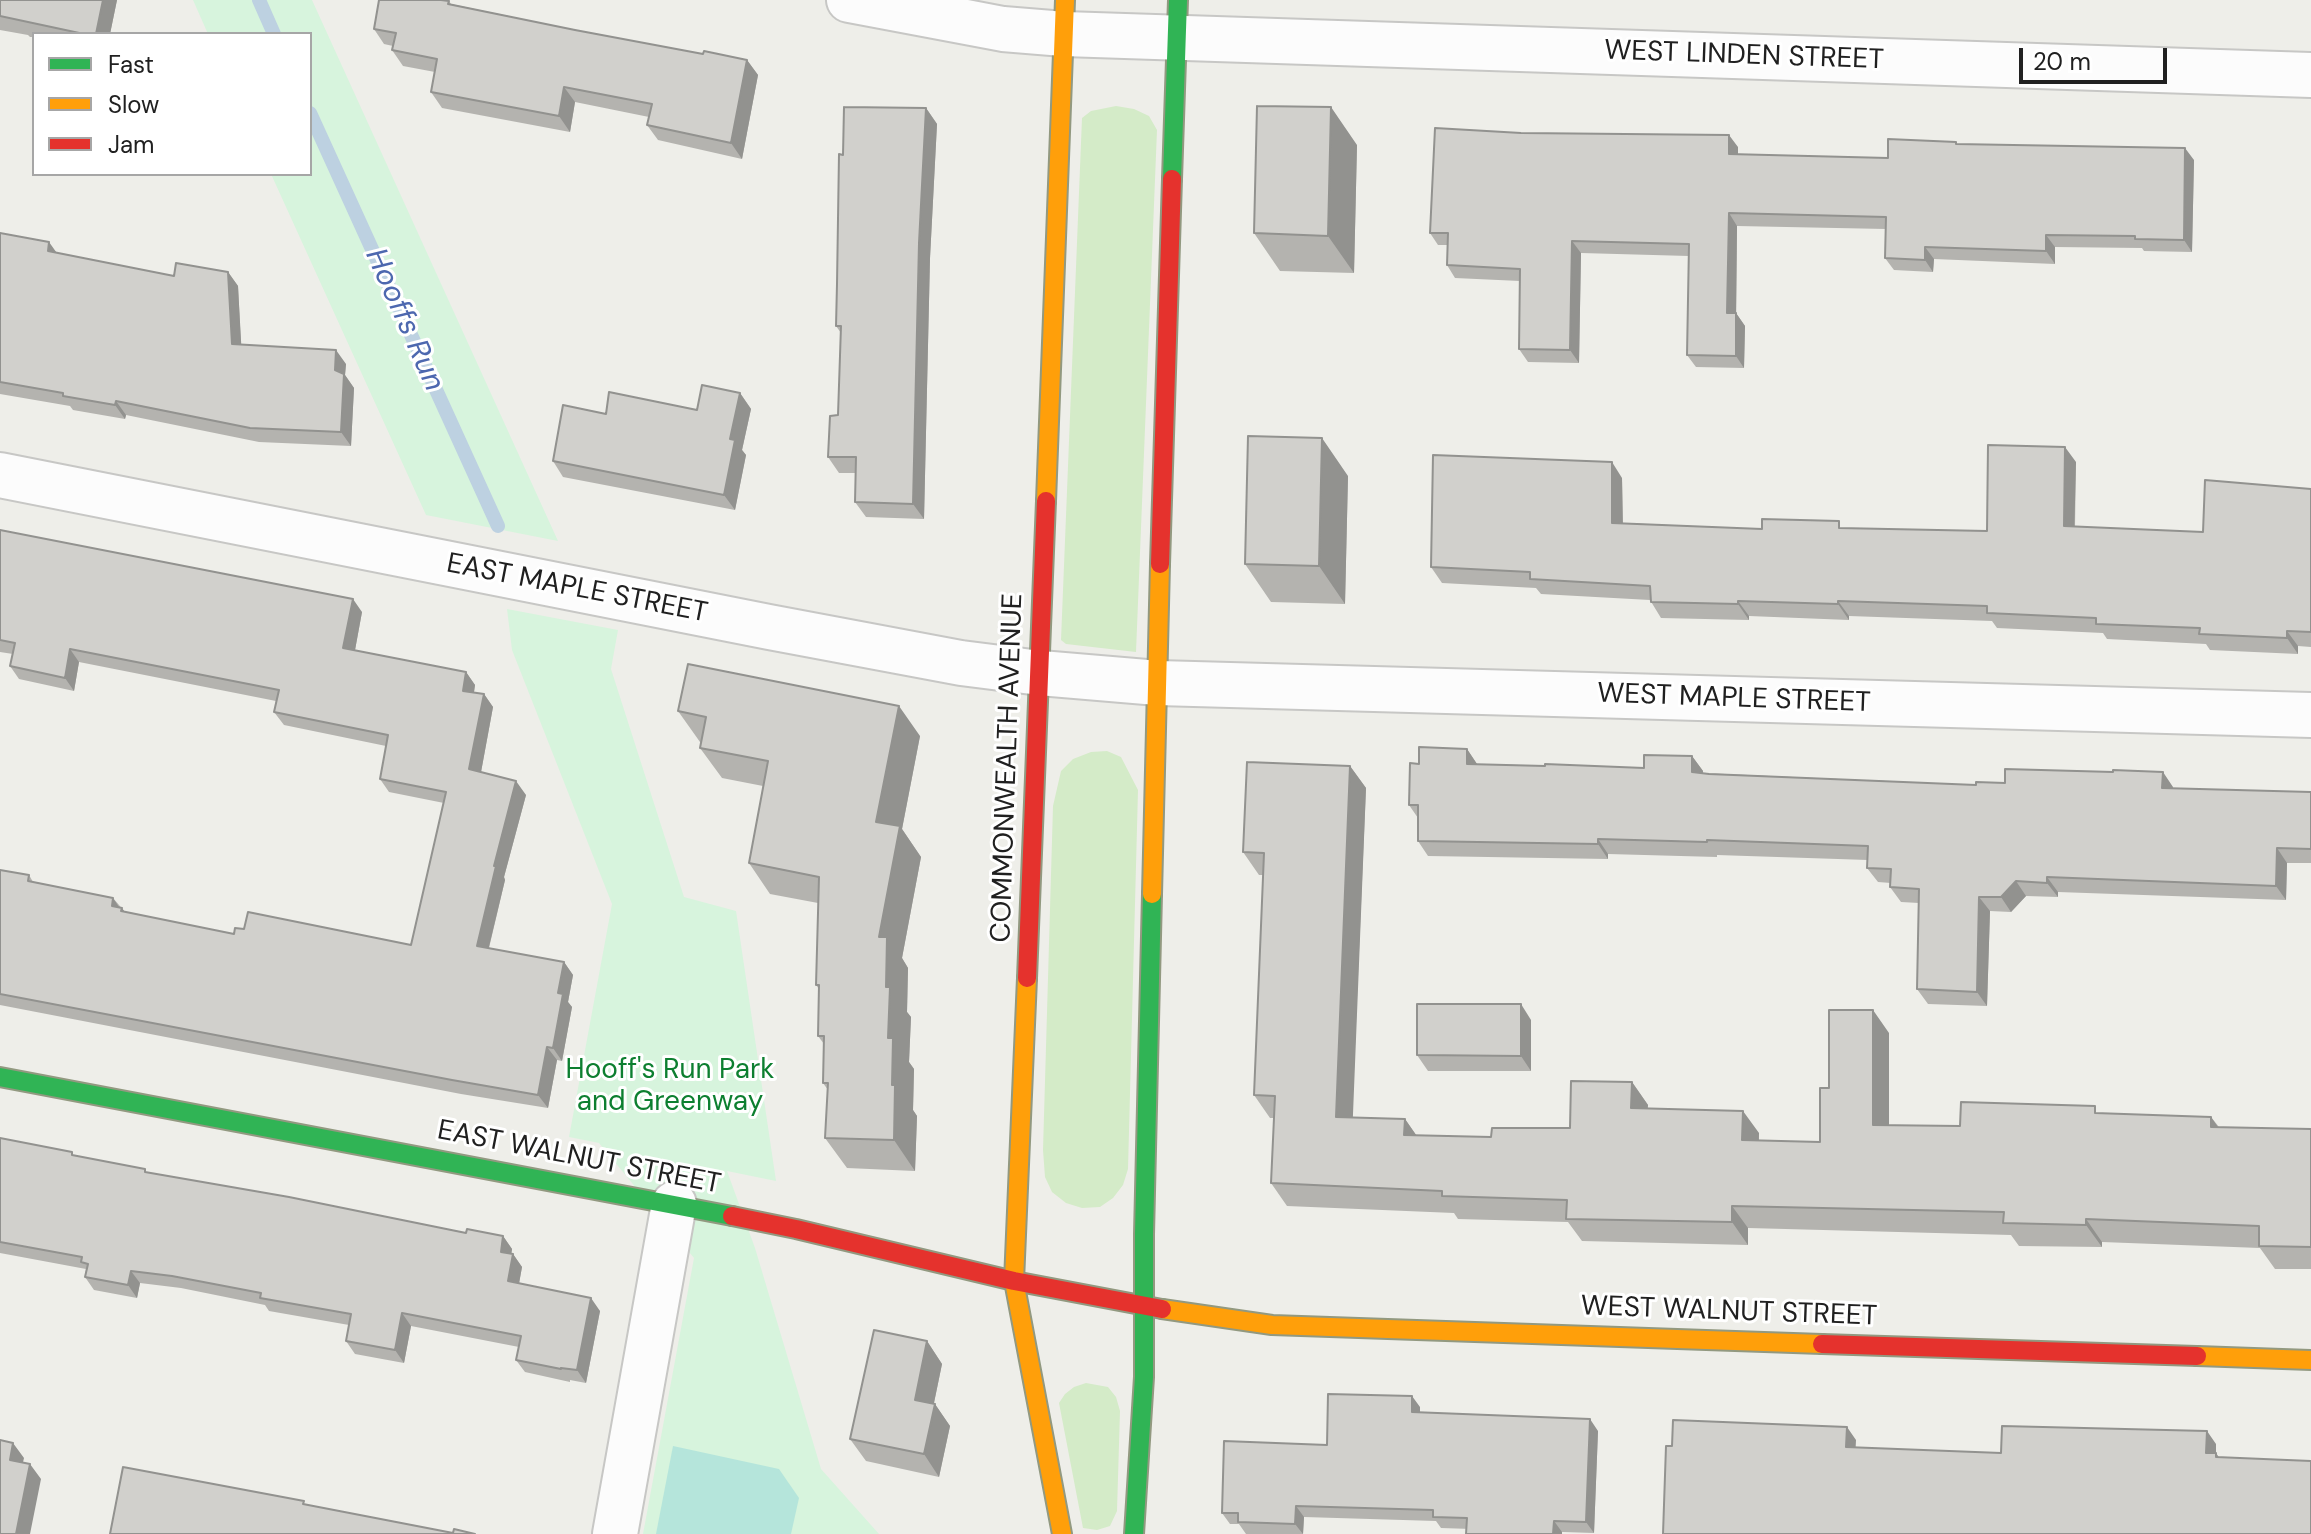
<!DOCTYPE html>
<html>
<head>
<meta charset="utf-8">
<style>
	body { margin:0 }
	#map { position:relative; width:2311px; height:1534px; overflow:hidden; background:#eeeee9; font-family:"DM Sans",sans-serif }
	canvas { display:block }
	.legend { position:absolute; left:32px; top:32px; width:280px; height:144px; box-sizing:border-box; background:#fff; border:2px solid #a6a6a6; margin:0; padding:10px 14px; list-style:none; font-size:24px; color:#202020 }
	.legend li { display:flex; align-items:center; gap:16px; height:40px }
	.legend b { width:40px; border:2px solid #a6a6a6 }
	.scale { position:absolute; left:2019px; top:48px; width:148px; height:36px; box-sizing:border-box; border:4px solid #202020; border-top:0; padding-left:10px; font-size:24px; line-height:28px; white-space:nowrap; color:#202020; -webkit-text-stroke:6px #fff; paint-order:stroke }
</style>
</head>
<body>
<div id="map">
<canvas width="2311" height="1534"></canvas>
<ul class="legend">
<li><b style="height:10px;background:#30b455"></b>Fast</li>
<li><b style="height:10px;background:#ff9f0a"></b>Slow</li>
<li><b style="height:10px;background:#e5322d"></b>Jam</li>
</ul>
<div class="scale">20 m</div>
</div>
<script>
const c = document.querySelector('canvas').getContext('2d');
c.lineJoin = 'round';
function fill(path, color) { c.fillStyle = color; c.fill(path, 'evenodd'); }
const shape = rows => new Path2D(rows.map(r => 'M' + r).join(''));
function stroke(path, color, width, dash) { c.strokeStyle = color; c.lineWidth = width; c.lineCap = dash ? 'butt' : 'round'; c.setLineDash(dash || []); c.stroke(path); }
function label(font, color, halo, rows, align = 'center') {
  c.font = font + ' "DM Sans",sans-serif'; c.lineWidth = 6; c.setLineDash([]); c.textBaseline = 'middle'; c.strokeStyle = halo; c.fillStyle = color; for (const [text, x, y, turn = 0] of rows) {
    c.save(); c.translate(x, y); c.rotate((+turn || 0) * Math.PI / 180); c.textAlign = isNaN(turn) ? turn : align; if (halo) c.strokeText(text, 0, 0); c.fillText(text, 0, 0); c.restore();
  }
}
fill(shape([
	[1116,106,1134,109,1149,116,1157,130,1136,652,1066,644,1061,640,1082,118,1091,111],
	[1107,751,1121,757,1138,790,1128,1169,1123,1185,1113,1198,1100,1207,1082,1208,1066,1203,1052,1192,1045,1177,1043,1150,1053,806,1061,771,1073,759,1091,752],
	[1086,1383,1108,1387,1116,1397,1120,1411,1117,1511,1110,1526,1097,1530,1083,1528,1059,1403,1065,1394,1074,1387]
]), '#d4ebc8');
fill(shape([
	[193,0,312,0,558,541,426,515,271,174,310,174,310,34,208,34],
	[507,609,618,630,611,669,684,897,736,911,776,1181,727,1171,755,1248,821,1469,879,1534,643,1534,694,1258,599,1143,569,1137,612,904,512,650]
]), '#d7f4dd');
fill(shape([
	[673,1446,779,1469,799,1498,791,1534,656,1534]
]), '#b5e5db');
stroke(shape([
	[259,0,274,34],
	[310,113,498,526]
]), '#bdd1e1', 14);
const street = shape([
	[849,0,1003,29,1064,34,2311,75],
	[0,475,769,627,961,663,1040,673,1158,683,2311,715],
	[615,1534,674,1204]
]);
const fast = shape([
	[1172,179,1178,0],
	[0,1077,732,1216],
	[1134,1534,1144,1377,1144,1234,1152,894]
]);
const slow = shape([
	[1046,501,1065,0],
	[1152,894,1160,564],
	[1027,978,1014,1281,1062,1534],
	[1162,1309,1272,1325,1822,1344],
	[2197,1356,2311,1360]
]);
const jam = shape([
	[1160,564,1172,179],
	[1027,978,1046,501],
	[732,1216,796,1229,1014,1281,1162,1309],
	[1822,1344,2197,1356]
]);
stroke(street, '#c7c7c5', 48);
stroke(fast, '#929980', 22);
stroke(slow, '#929980', 22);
stroke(jam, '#929980', 22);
stroke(street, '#fcfcfc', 44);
stroke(fast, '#30b455', 18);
stroke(slow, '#ff9f0a', 18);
stroke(jam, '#e5322d', 18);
fill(shape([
	[0,0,117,0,110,34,34,34,34,37,30,37,28,35,0,30],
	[449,1,451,4,575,30,703,54,747,60,758,75,742,159,658,140,647,125,649,117,575,102,570,132,442,108,431,92,435,72,403,66,392,50,393,46,384,44,374,29],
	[926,108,937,124,930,258,924,519,866,517,855,502,856,473,839,473,828,457,838,415,841,333,836,326,843,155],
	[1958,144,2194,160,2192,252,2144,251,2142,248,2055,247,2055,264,1934,259,1933,272,1894,270,1885,258,1886,229,1737,226,1736,313,1745,326,1744,368,1696,367,1687,355,1689,256,1581,253,1579,363,1528,362,1519,349,1520,281,1455,278,1447,265,1448,245,1438,245,1430,233,1738,147,1738,154,1888,158],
	[1357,145,1354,273,1280,271,1254,233],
	[0,233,57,253,174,276,228,272,238,286,241,345,346,364,345,375,354,388,351,446,259,442,126,415,125,419,73,410,70,406,0,394],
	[740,393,751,409,742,450,746,455,735,510,563,477,553,461,697,410],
	[2076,462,2075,527,2203,532,2311,489,2311,647,2298,646,2298,654,2210,650,2206,644,2107,639,2103,633,1997,628,1992,621,1849,616,1849,620,1749,616,1749,620,1661,618,1650,600,1541,594,1536,588,1442,583,1431,567,1622,478,1623,523,1762,529,1844,528,1987,531],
	[1348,476,1345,604,1271,602,1245,564],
	[0,530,362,612,355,650,466,672,475,685,474,693,484,694,493,707,481,772,526,795,504,877,505,880,489,948,564,962,573,975,568,1002,572,1007,562,1061,557,1060,548,1108,461,1094,0,1005,0,870,29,875,33,882,113,898,125,912,234,934,411,945,444,803,389,792,380,779,386,746,284,725,274,712,276,701,79,662,74,691,19,679,10,666,13,654,0,652],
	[678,711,920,736,902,829,921,857,902,958,908,968,907,1012,911,1017,909,1062,914,1069,913,1110,917,1116,915,1171,847,1168,825,1138,828,1090,823,1083,824,1044,818,1036,819,989,816,985,818,903,770,894,749,863,763,786,722,778,700,748,701,742,700,742],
	[1467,749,1477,764,1644,768,1692,756,1703,771,1702,773,1976,785,2173,787,2173,788,2311,792,2311,863,2287,863,2286,900,2058,892,2058,897,2026,896,2011,912,1990,911,1987,1006,1928,1004,1917,989,1919,903,1901,902,1890,887,1891,883,1878,882,1867,868,1868,860,1717,855,1717,857,1608,854,1608,859,1428,856,1418,841,1418,818,1409,805,1419,764],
	[1350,766,1366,788,1352,1117,1405,1119,1416,1135,1491,1137,1570,1128,1632,1082,1648,1105,1647,1108,1759,1133,1759,1141,1820,1142,1829,1088,1889,1033,1889,1125,1960,1126,2100,1113,2211,1117,2219,1127,2311,1129,2311,1269,2275,1269,2260,1248,2102,1242,2102,1247,2019,1246,2011,1235,1748,1228,1748,1245,1582,1241,1568,1222,1458,1219,1454,1213,1287,1206,1271,1183,1274,1118,1270,1118,1254,1095,1263,875,1259,875,1243,852],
	[1531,1020,1531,1071,1428,1071,1417,1055],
	[0,1138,148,1173,466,1233,503,1236,512,1249,511,1254,513,1254,522,1267,519,1284,600,1311,586,1383,570,1380,570,1382,525,1372,516,1360,519,1347,411,1326,404,1363,355,1354,346,1341,349,1325,269,1311,265,1305,181,1288,140,1283,137,1298,94,1290,85,1277,86,1269,0,1253],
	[927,1341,942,1364,934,1403,950,1426,939,1477,866,1461,850,1439],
	[1420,1407,1420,1412,1598,1431,1594,1533,1441,1528,1436,1521,1304,1517,1303,1534,1246,1534,1239,1524,1230,1524,1222,1513,1327,1445]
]), '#b4b3af');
fill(shape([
	[103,0,117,0,110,34,96,34],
	[747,60,758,75,742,159,731,143],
	[564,87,575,102,570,132,559,116],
	[1331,107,1357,145,1354,273,1328,236],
	[926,108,937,124,930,258,924,519,913,504,919,243],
	[1729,135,1738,147,1738,166,1729,154],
	[2185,148,2194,160,2192,252,2184,240],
	[1729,213,1737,226,1736,325,1727,313],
	[2046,235,2055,247,2055,264,2046,251],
	[1572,241,1581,253,1579,363,1570,350],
	[49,242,59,256,48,251],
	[1925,247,1934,259,1933,272,1925,260],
	[228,272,238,286,242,358,232,344],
	[1736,313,1745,326,1744,368,1736,356],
	[336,350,346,364,345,375,354,388,351,446,341,432,335,370],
	[740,393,751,409,742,450,746,455,735,510,724,495,730,439],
	[116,401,126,415,125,419,115,405],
	[1322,438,1348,476,1345,604,1319,566],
	[2065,447,2076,462,2074,542,2064,526],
	[1612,462,1622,478,1623,538,1612,523],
	[353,599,362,612,353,661,343,648],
	[1738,601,1749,616,1749,620,1738,604],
	[1838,601,1849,616,1849,620,1838,604],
	[2287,631,2298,646,2298,654,2287,638],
	[70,649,79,662,74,691,65,678],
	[466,672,475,685,472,704,463,691],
	[484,694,493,707,479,783,469,769],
	[899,706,920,736,902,829,921,857,902,958,908,968,907,1012,911,1017,909,1062,914,1069,913,1110,917,1116,915,1171,894,1140,886,987,879,937,876,822],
	[1467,749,1477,764,1477,779,1467,764],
	[1692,756,1703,771,1702,787,1692,772],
	[1350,766,1366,788,1352,1139,1336,1117],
	[2163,772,2173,787,2172,803,2162,788],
	[516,781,526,795,504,877,505,880,486,959,477,946,494,866],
	[1598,839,1608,854,1608,859,1598,844],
	[2277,848,2287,863,2286,900,2276,886],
	[2047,877,2058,892,2058,897,2047,883],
	[2016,881,2026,896,2011,912,2001,897],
	[1979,897,1990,911,1987,1006,1977,992],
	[113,898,121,910,122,908,131,921,112,906],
	[564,962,573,975,568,1002,572,1007,562,1061,553,1048,558,993],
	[1521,1004,1531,1020,1531,1071,1521,1056],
	[1873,1010,1889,1033,1889,1148,1873,1125],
	[547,1047,557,1060,548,1108,538,1095],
	[1632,1082,1648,1105,1646,1131,1631,1108],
	[1743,1111,1759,1133,1758,1163,1742,1140],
	[2211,1117,2227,1140,2211,1127],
	[1405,1119,1421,1142,1404,1135],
	[1732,1206,1748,1228,1748,1245,1732,1222],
	[2086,1219,2102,1242,2102,1247,2086,1225],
	[503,1236,512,1249,510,1264,501,1252],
	[513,1254,522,1267,517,1294,508,1281],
	[131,1271,140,1283,137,1298,128,1285],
	[591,1298,600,1311,586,1383,577,1370],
	[402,1313,411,1326,404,1363,395,1350],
	[927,1341,942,1364,930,1422,915,1400],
	[1412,1396,1420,1407,1420,1423,1412,1412],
	[935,1404,950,1426,939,1477,924,1454],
	[1590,1419,1598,1431,1594,1533,1586,1522],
	[1847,1427,1856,1440,1855,1460,1846,1447],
	[2207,1431,2216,1444,2216,1453,2225,1466,2206,1453],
	[13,1443,24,1458,20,1475,10,1460],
	[30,1464,41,1479,30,1534,16,1534],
	[1296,1506,1304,1517,1303,1534,1295,1524],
	[1554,1521,1562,1532,1562,1534,1553,1534]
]), '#92928f');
const building = shape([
	[0,0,103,0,96,34,84,34,0,16,0,0],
	[379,0,441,0,449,1,448,4,575,30,703,54,704,51,747,60,731,143,647,125,652,104,564,87,559,116,431,92,437,59,392,50,396,33,374,29,379,0],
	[1257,106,1331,107,1328,236,1254,233,1257,106],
	[844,107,926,108,919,243,913,504,855,502,856,457,828,457,830,416,838,415,841,326,836,326,837,284,839,154,843,155,844,107],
	[1435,128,1521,133,1729,135,1729,154,1888,158,1888,139,1956,142,1956,144,2185,148,2184,240,2135,239,2135,236,2046,235,2046,251,1925,247,1925,260,1885,258,1886,217,1729,213,1727,313,1736,313,1736,356,1687,355,1689,244,1572,241,1570,350,1519,349,1520,269,1447,265,1448,233,1430,233,1435,128],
	[0,233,49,242,48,251,174,276,176,263,228,272,232,344,336,350,335,370,344,374,341,432,250,428,116,401,115,405,63,396,63,393,0,382,0,233],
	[702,385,740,393,730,439,735,440,724,495,553,461,563,405,606,414,609,392,697,410,702,385],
	[1248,436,1322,438,1319,566,1245,564,1248,436],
	[1988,445,2065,447,2064,526,2203,532,2205,480,2311,489,2311,632,2287,631,2287,638,2199,634,2200,628,2096,624,2096,618,1987,613,1987,606,1838,601,1838,604,1738,601,1738,604,1651,602,1650,586,1530,579,1530,572,1431,567,1433,455,1612,462,1612,523,1762,529,1762,519,1839,521,1839,528,1987,531,1988,445],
	[0,530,353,599,343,648,466,672,463,691,484,694,469,769,516,781,494,866,496,866,477,946,564,962,558,993,563,994,553,1048,547,1047,538,1095,452,1080,0,994,0,870,29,875,28,881,113,898,112,906,122,908,121,911,234,934,235,928,244,929,248,912,411,945,446,792,380,779,388,735,274,712,279,690,70,649,65,678,10,666,15,643,0,640,0,530],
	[688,664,899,706,876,822,900,826,879,937,887,937,886,987,890,987,888,1038,893,1038,892,1085,895,1085,894,1140,825,1138,828,1083,823,1083,824,1036,818,1036,819,985,816,985,819,877,749,863,768,761,700,748,706,717,678,711,688,664],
	[1419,747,1467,749,1467,764,1545,766,1545,764,1644,768,1644,755,1692,756,1692,772,1709,774,1976,785,1976,782,2005,783,2005,769,2113,772,2113,770,2163,772,2162,788,2311,792,2311,849,2277,848,2276,886,2047,877,2047,883,2016,881,2001,897,1979,897,1977,992,1917,989,1919,889,1890,887,1891,869,1867,868,1868,846,1707,840,1707,842,1598,839,1598,844,1418,841,1418,805,1409,805,1410,763,1419,764,1419,747],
	[1247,762,1350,766,1336,1117,1405,1119,1404,1135,1491,1137,1492,1128,1570,1128,1571,1081,1632,1082,1631,1108,1743,1111,1742,1140,1820,1142,1820,1088,1829,1088,1829,1010,1873,1010,1873,1125,1960,1126,1961,1102,2095,1106,2095,1113,2211,1117,2211,1127,2311,1129,2311,1247,2259,1246,2259,1226,2086,1219,2086,1225,2003,1223,2004,1212,1732,1206,1732,1222,1566,1219,1567,1200,1442,1196,1442,1191,1271,1183,1275,1096,1254,1095,1264,853,1243,852,1247,762],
	[1417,1004,1521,1004,1521,1056,1417,1055,1417,1004],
	[0,1138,72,1152,72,1155,145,1169,145,1172,289,1197,466,1233,467,1229,503,1236,501,1252,513,1254,508,1281,591,1298,577,1370,561,1368,561,1369,516,1360,521,1336,402,1313,395,1350,346,1341,351,1314,260,1298,261,1293,172,1276,131,1271,128,1285,85,1277,88,1264,81,1262,82,1257,0,1242,0,1138],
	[874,1330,927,1341,915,1400,935,1404,924,1454,850,1439,874,1330],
	[1328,1394,1412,1396,1412,1412,1590,1419,1586,1522,1554,1521,1553,1534,1466,1534,1467,1518,1433,1517,1433,1510,1296,1506,1295,1524,1238,1522,1238,1513,1222,1513,1224,1441,1327,1445,1328,1394],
	[1673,1420,1847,1427,1846,1447,2001,1453,2002,1426,2207,1431,2206,1453,2216,1453,2216,1457,2311,1461,2311,1534,1663,1534,1666,1446,1672,1446,1673,1420],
	[0,1440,13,1443,10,1460,30,1464,16,1534,0,1534,0,1440],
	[123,1467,304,1501,303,1504,453,1533,454,1529,475,1534,110,1534,123,1467]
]);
fill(building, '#d1d0cc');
stroke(building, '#92928f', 2);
label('28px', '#202020', '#fff', [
	["WEST LINDEN STREET",1744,56,2],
	["EAST MAPLE STREET",577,589,11],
	["WEST MAPLE STREET",1734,699,2],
	["COMMONWEALTH AVENUE",1008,768,-88],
	["EAST WALNUT STREET",579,1158,11],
	["WEST WALNUT STREET",1729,1312,2]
]);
label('28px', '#0d7f30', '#fff', [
	["Hooff's Run Park",670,1071],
	["and Greenway",670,1103]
]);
label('italic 30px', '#4d68af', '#fff', [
	["Hooffs Run",404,320,66]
]);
</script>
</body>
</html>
